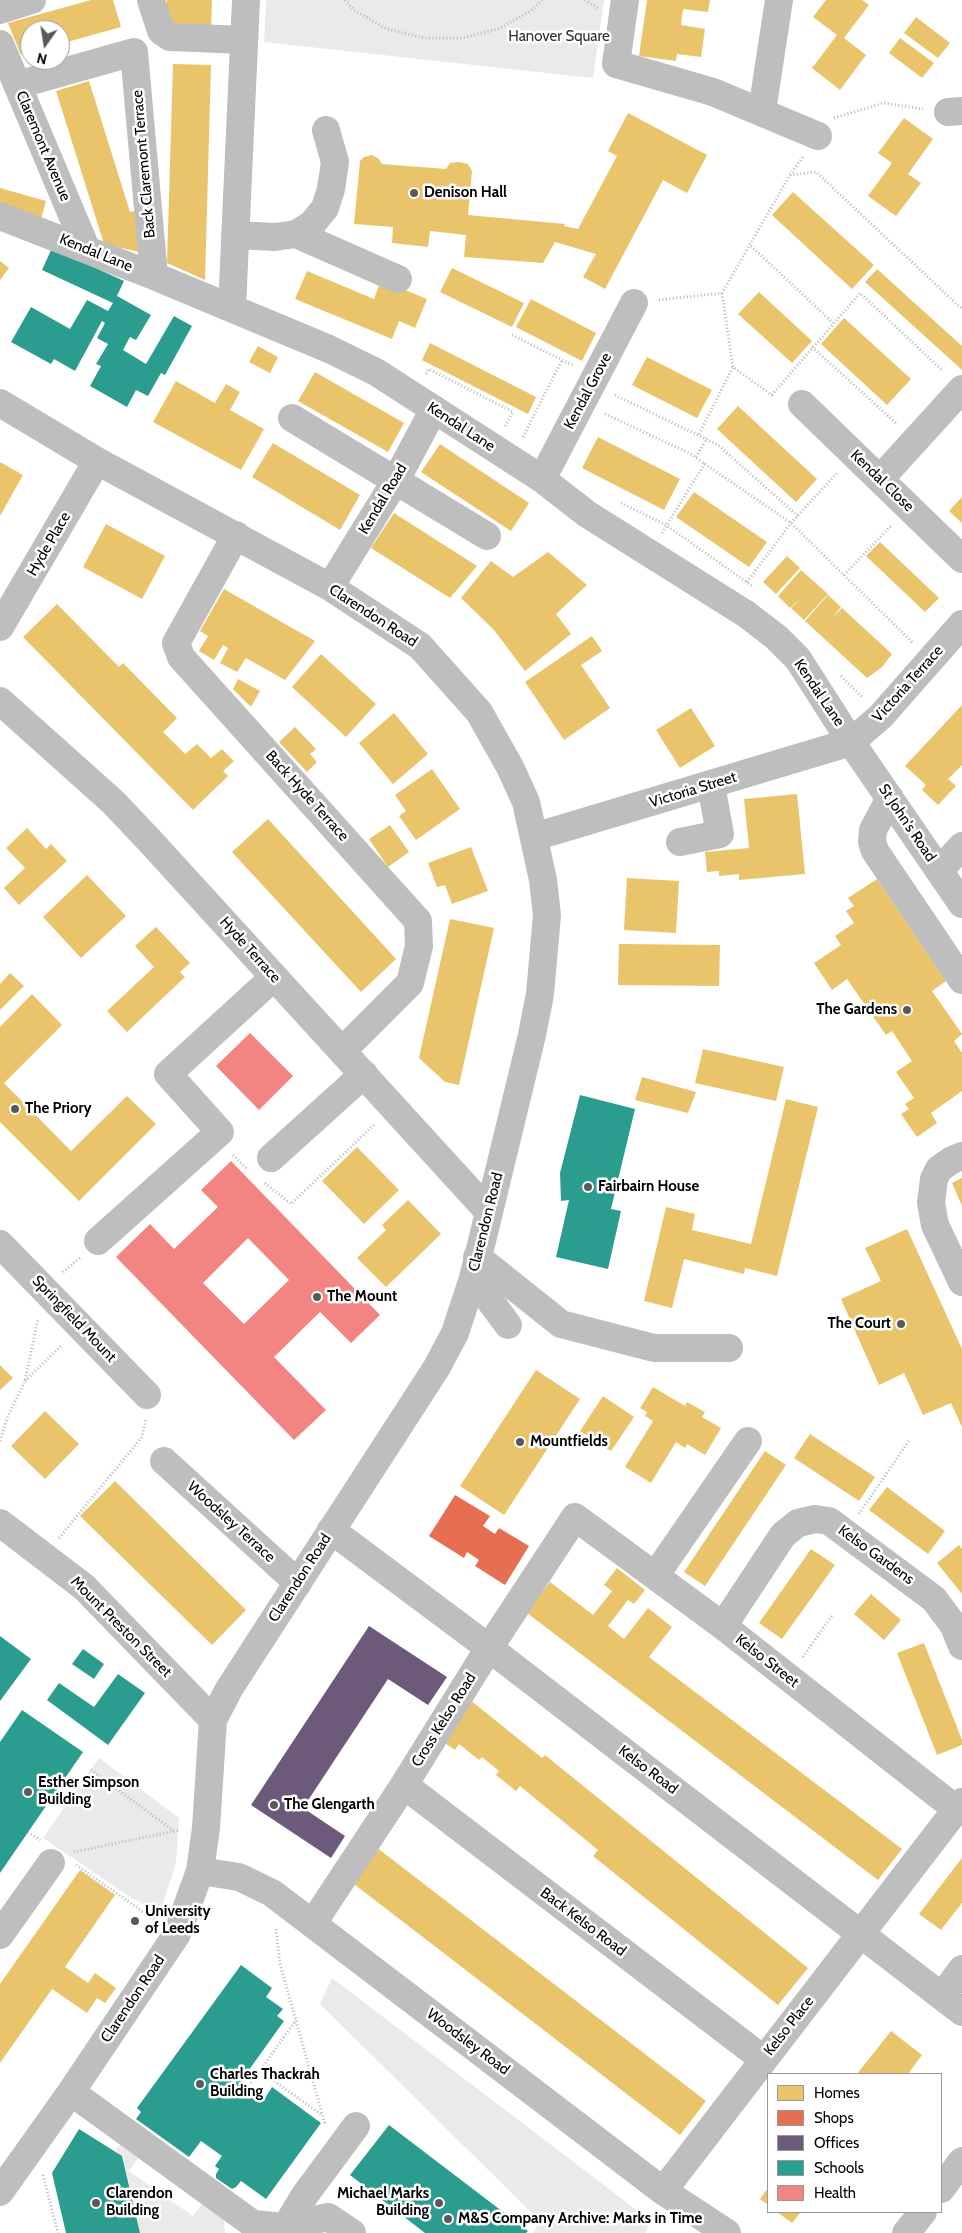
<!DOCTYPE html>
<html>
<head>
<meta charset="utf-8">
<style>
	body { margin:0 }
	#map { position:relative; width:962px; height:2233px; overflow:hidden; background:#fff; font-family:Cabin,sans-serif }
	canvas { display:block }
	.legend { position:absolute; left:767px; top:2073px; width:175px; height:140px; box-sizing:border-box; background:#fff; border:1px solid #999; margin:0; padding:6px 9px; list-style:none; font-size:15px; color:#000 }
	.legend li { display:flex; align-items:center; gap:10px; height:25px }
	.legend b { width:25px; border:1px solid #999 }
	.north { position:absolute; left:20px; top:20px; width:50px; height:50px; box-sizing:border-box; background:#fff; border:1px solid #999; border-radius:50%; rotate:193deg; font-size:14px; font-weight:700; line-height:20px; text-align:center; color:#000 }
	.north::after { content:''; display:block; margin:auto; width:18px; height:22px; background:#595959; clip-path:polygon(50% 0,100% 100%,50% 72%,0 100%) }
</style>
</head>
<body>
<div id="map">
<canvas width="962" height="2233"></canvas>
<ul class="legend">
<li><b style="height:14px;background:#e9c46a"></b>Homes</li>
<li><b style="height:14px;background:#e76f51"></b>Shops</li>
<li><b style="height:14px;background:#6d597a"></b>Offices</li>
<li><b style="height:14px;background:#2a9d8f"></b>Schools</li>
<li><b style="height:14px;background:#f28482"></b>Health</li>
</ul>
<div class="north">N</div>
</div>
<script>
const c = document.querySelector('canvas').getContext('2d');
c.lineJoin = 'round';
function fill(path, color) { c.fillStyle = color; c.fill(path, 'evenodd'); }
const shape = rows => new Path2D(rows.map(r => 'M' + r).join(''));
function stroke(path, color, width, dash) { c.strokeStyle = color; c.lineWidth = width; c.lineCap = dash ? 'butt' : 'round'; c.setLineDash(dash || []); c.stroke(path); }
function label(font, color, halo, rows, align = 'center') {
  c.font = font + ' Cabin,sans-serif'; c.lineWidth = 5; c.setLineDash([]); c.textBaseline = 'middle'; c.strokeStyle = halo; c.fillStyle = color; for (const [text, x, y, turn = 0] of rows) {
    c.save(); c.translate(x, y); c.rotate((+turn || 0) * Math.PI / 180); c.textAlign = isNaN(turn) ? turn : align; if (halo) c.strokeText(text, 0, 0); c.fillText(text, 0, 0); c.restore();
  }
}
fill(shape([
	[266,0,604,0,593,78,264,42],
	[99,1758,179,1818,176,1863,160,1912,133,1899,43,1838],
	[332,1978,651,2221,645,2233,533,2233,540,2221,320,2004],
	[120,2145,138,2158,129,2171,193,2216,202,2204,224,2219,225,2233,140,2233,123,2157,115,2151]
]), '#eaeaea');
fill(shape([
	[91,0,113,0,121,27,60,44,60,30,30,30,30,53,21,55,8,23],
	[167,0,212,0,211,30,166,28],
	[647,0,710,0,708,12,683,9,681,25,705,29,701,57,677,54,676,61,639,56],
	[826,0,862,0,869,5,844,38,866,55,840,90,812,68,837,35,813,17],
	[916,17,950,43,938,58,904,33],
	[900,38,934,63,922,78,889,53],
	[173,64,211,65,205,280,167,263],
	[89,81,130,212,139,210,144,253,104,244,56,91],
	[628,113,707,155,687,193,663,180,605,289,583,277,596,254,555,242,543,263,464,257,466,235,430,231,428,247,392,243,393,227,354,224,360,161,364,157,372,155,379,159,382,164,446,169,450,163,459,162,468,164,472,171,468,215,565,224,564,226,578,229,617,156,608,151],
	[904,118,933,139,908,174,921,183,896,216,868,196,892,163,878,153],
	[0,188,46,201,41,219,0,208],
	[793,192,874,265,852,289,772,215],
	[0,261,9,268,0,280],
	[452,268,524,303,512,327,440,292],
	[877,269,962,346,962,370,865,282],
	[307,271,374,299,381,280,427,299,415,328,399,321,392,339,295,299],
	[759,292,812,341,792,363,738,314],
	[531,299,596,333,582,361,516,327],
	[844,318,911,379,887,405,821,344],
	[430,343,536,397,528,414,422,360],
	[258,346,278,357,270,373,249,362],
	[647,357,712,390,697,418,632,385],
	[315,372,404,423,388,452,298,401],
	[176,381,215,403,226,384,240,392,230,410,264,429,241,470,153,422],
	[738,406,817,479,796,502,717,429],
	[598,437,680,479,664,510,582,468],
	[273,443,360,495,340,530,252,477],
	[440,444,529,503,511,531,421,472],
	[0,462,23,475,0,516],
	[694,492,767,542,749,567,676,517],
	[962,497,962,523,949,511],
	[394,513,477,566,450,598,371,548],
	[106,524,165,556,142,599,83,567],
	[880,542,939,598,925,612,866,556],
	[548,552,587,585,556,614,571,634,525,671,494,630,461,598,491,561,513,577],
	[787,556,800,568,776,594,763,582],
	[801,570,828,594,804,620,791,608,802,597,790,608,778,596],
	[224,589,315,641,285,680,246,658,237,672,220,663,228,648,223,645,214,660,199,651,208,636,200,631],
	[828,595,841,607,832,618,842,608,892,654,882,667,867,678,805,621],
	[57,604,119,667,123,663,177,718,163,732,185,754,197,744,211,758,222,749,234,761,223,771,228,776,193,810,23,637],
	[592,636,602,651,581,665,610,708,564,740,525,682],
	[321,654,376,704,346,737,292,687],
	[238,679,260,691,251,707,233,689],
	[962,705,962,765,948,779,956,786,938,805,922,790,926,785,905,766],
	[691,708,715,746,680,768,656,730],
	[394,713,428,754,393,784,359,743],
	[295,727,316,749,310,754,317,762,307,772,279,742],
	[432,769,460,809,416,840,399,816,406,811,395,795],
	[797,794,805,874,739,880,739,874,719,876,719,871,707,872,705,852,749,848,744,799],
	[268,819,396,959,361,992,232,852],
	[390,825,409,852,388,867,369,839],
	[27,828,46,849,51,844,67,861,19,905,4,888,25,868,6,848],
	[471,847,488,891,452,904,445,885,437,887,428,863],
	[87,875,126,916,81,958,43,917],
	[627,878,679,881,676,933,624,930],
	[877,879,946,981,932,991,962,1034,954,1041,962,1053,962,1091,931,1113,937,1123,917,1137,901,1114,909,1109,905,1104,914,1098,896,1072,912,1061,892,1031,886,1035,847,979,832,990,814,963,841,945,835,936,854,923,846,911,854,906,848,898],
	[450,919,494,928,459,1085,445,1082,419,1058],
	[156,927,190,963,180,972,185,977,127,1032,107,1011,154,967,135,946],
	[619,944,720,945,719,986,618,985],
	[10,973,24,986,0,1010,0,984],
	[32,994,62,1025,4,1083,71,1151,127,1096,156,1124,79,1201,0,1122,0,1027],
	[703,1049,784,1067,776,1101,695,1083],
	[642,1077,696,1092,688,1113,635,1100],
	[786,1099,818,1107,777,1276,745,1268,744,1274,684,1259,672,1308,644,1301,666,1207,695,1214,692,1230,751,1244],
	[357,1147,399,1190,364,1224,322,1181],
	[962,1178,962,1206,952,1183],
	[408,1200,441,1234,386,1287,357,1258,386,1230,382,1225],
	[907,1229,962,1349,962,1427,951,1403,923,1415,904,1373,879,1385,841,1299,881,1281,865,1248],
	[0,1365,13,1378,0,1390],
	[536,1370,580,1399,504,1515,460,1486],
	[653,1387,685,1406,687,1402,705,1412,702,1417,721,1428,705,1455,687,1444,685,1448,676,1442,651,1483,625,1467,653,1421,645,1416,647,1412,640,1408],
	[603,1396,634,1417,611,1451,580,1431],
	[45,1411,79,1444,45,1479,11,1446],
	[810,1434,875,1477,859,1501,794,1458],
	[765,1451,786,1465,705,1586,684,1572],
	[115,1481,246,1610,212,1645,80,1516],
	[887,1487,945,1531,928,1554,869,1510],
	[959,1545,962,1549,962,1594,937,1563],
	[811,1549,835,1565,782,1639,759,1623],
	[617,1568,645,1590,634,1604,628,1600,608,1626,624,1639,648,1608,672,1627,649,1657,902,1849,878,1880,527,1613,550,1582,593,1615,612,1591,604,1585],
	[871,1594,901,1620,884,1640,854,1614],
	[924,1643,962,1740,962,1745,937,1755,897,1653],
	[469,1699,542,1758,545,1755,808,1968,778,2005,593,1856,598,1850,520,1786,516,1791,496,1775,499,1771,482,1757,479,1760,459,1744,455,1750,442,1741],
	[376,1847,706,2101,680,2135,350,1881],
	[962,1858,962,1903,941,1930,919,1914],
	[80,1870,115,1895,65,1967,88,1983,95,1973,116,1988,105,2003,97,1998,87,2013,52,1989,0,2063,0,1984],
	[891,2031,922,2055,908,2074,857,2074],
	[768,2188,768,2205,760,2199],
	[777,2212,801,2212,792,2223]
]), '#e9c46a');
fill(shape([
	[455,1495,490,1516,483,1526,495,1534,499,1528,529,1546,505,1585,475,1566,479,1560,467,1552,464,1558,429,1536]
]), '#e76f51');
fill(shape([
	[369,1626,447,1677,428,1705,388,1679,303,1808,345,1836,331,1858,251,1805]
]), '#6d597a');
fill(shape([
	[52,248,124,281,117,296,151,315,136,340,130,337,123,350,146,364,174,316,192,326,165,375,161,373,148,396,136,390,127,407,90,386,101,366,96,364,108,344,97,338,105,323,102,321,75,371,54,359,51,364,11,342,31,307,70,329,87,300,108,311,113,303,42,270],
	[580,1095,635,1109,611,1209,621,1211,608,1269,556,1257,569,1200,561,1201,560,1173],
	[0,1636,31,1659,0,1701],
	[83,1649,104,1664,94,1679,72,1664],
	[118,1674,145,1693,108,1745,47,1700,59,1683,94,1707],
	[22,1710,83,1752,0,1873,0,1742],
	[241,1965,272,1988,266,1997,283,2009,277,2016,284,2021,241,2081,265,2098,272,2087,321,2123,266,2199,241,2181,236,2187,232,2189,216,2178,216,2174,219,2169,215,2166,222,2156,201,2141,189,2157,136,2119,141,2112,137,2108],
	[389,2125,528,2231,526,2233,425,2233,350,2175],
	[79,2129,122,2156,140,2233,66,2233,52,2173]
]), '#2a9d8f');
fill(shape([
	[250,1033,293,1076,259,1110,216,1066],
	[231,1161,380,1315,351,1343,320,1312,274,1357,326,1410,294,1440,116,1257,150,1224,174,1249,218,1207,201,1190],
	[248,1238,289,1280,244,1324,203,1283]
]), '#f28482');
stroke(shape([
	[345,0,354,10,387,29,424,38,462,38,498,29,531,11,542,0],
	[585,0,598,8],
	[834,118,884,103,923,109],
	[790,175,816,172,962,309],
	[751,246,833,323],
	[722,293,733,367,773,396],
	[659,300,722,293,790,175,803,157],
	[512,335,574,366],
	[812,347,896,423],
	[426,374,429,369,513,412,505,426],
	[615,395,718,445,798,516],
	[772,395,860,293,943,371],
	[605,414,689,453,791,523,912,642],
	[699,434,733,367],
	[523,437,562,360],
	[696,457,707,438],
	[621,503,666,525,752,586],
	[662,533,705,463],
	[844,575,891,526],
	[747,582,791,523,837,473],
	[841,676,863,698],
	[233,1155,246,1168],
	[265,1183,291,1204,374,1125],
	[63,1272,81,1257],
	[25,1381,62,1345],
	[0,1441,8,1416,25,1381,38,1319],
	[859,1514,910,1439],
	[59,1538,142,1437,146,1419],
	[803,1657,833,1614],
	[91,1770,174,1831],
	[28,1832,40,1840],
	[74,1852,180,1830],
	[76,1865,155,1920],
	[276,1929,280,1964,325,2124],
	[260,2071,322,2115],
	[249,2086,296,2020],
	[43,2175,58,2233]
]), '#b8b8b8', 3, [1, 2.5]);
stroke(shape([
	[151,0,161,31,170,37,244,40],
	[625,0,616,64,713,92,818,136],
	[0,10,32,0],
	[0,44,86,248],
	[17,85,134,52,154,276],
	[762,111,779,0],
	[948,112,962,111],
	[0,216,154,276,329,349,376,372,542,479,587,514,746,614,776,637,798,659,851,742,962,904],
	[296,234,398,279],
	[235,235,275,237,296,234,312,224,325,208,331,189,335,162,326,130],
	[232,308,246,0],
	[0,403,97,461,330,587,420,646,479,712,510,767,526,802,543,880,547,915,540,994,532,1035,473,1278,455,1333,437,1367,229,1689,213,1720,206,1828,200,1871,177,1934,71,2092,0,2192],
	[802,404,962,559],
	[292,418,487,536],
	[542,479,634,303],
	[880,479,962,389],
	[236,535,176,643,181,657,418,921,419,946,410,983,343,1050],
	[330,587,396,480,434,409],
	[0,627,97,461],
	[0,701,113,802,149,840,488,1211],
	[890,798,873,830,872,842,875,851,962,980],
	[534,837,851,742,881,716,962,624],
	[680,842,720,834,711,785],
	[939,871,962,846],
	[962,1156,952,1160,939,1169,934,1179,931,1203,935,1225,962,1282],
	[271,1158,364,1074],
	[98,1241,220,1132,168,1074,274,977],
	[0,1244,147,1395],
	[477,1257,561,1324,654,1348,729,1348],
	[473,1278,508,1325],
	[164,1461,298,1583],
	[0,1523,84,1587,213,1720],
	[331,1530,489,1648,962,2012],
	[655,1576,748,1441],
	[723,1626,783,1535,798,1523,815,1519,829,1521,934,1599,954,1626,962,1646],
	[404,1785,763,2059],
	[200,1871,239,1877,272,1893,663,2191,727,2233],
	[313,1923,404,1785,489,1648,575,1517,723,1626,956,1809],
	[0,1935,51,1863],
	[942,1996,962,1969],
	[71,2092,253,2224,285,2227,328,2217,352,2233],
	[941,2189,962,2161],
	[663,2191,962,1802],
	[282,2233,305,2195,356,2126],
	[906,2233,923,2212]
]), '#bebebe', 28);
for (const [x, y, r, color] of [
	[414,193,5,"#595959"],
	[907,1010,5,"#595959"],
	[15,1109,5,"#595959"],
	[588,1187,5,"#595959"],
	[317,1297,5,"#595959"],
	[901,1324,5,"#595959"],
	[520,1442,5,"#595959"],
	[28,1792,5,"#595959"],
	[274,1805,5,"#595959"],
	[135,1921,5,"#595959"],
	[200,2084,5,"#595959"],
	[96,2203,5,"#595959"],
	[439,2203,5,"#595959"],
	[448,2219,5,"#595959"]
]) { const dot = new Path2D(); dot.arc(x, y, r, 0, 2 * Math.PI); c.fillStyle = color; c.fill(dot); stroke(dot, '#fff', 2); }
label('15px', '#303030', '#fff', [
	["Hanover Square",559,37]
]);
label('15px', '#000', '#fff', [
	["Claremont Avenue",43,146,67],
	["Back Claremont Terrace",144,164,-95],
	["Kendal Lane",96,253,22],
	["Kendal Grove",588,391,-62],
	["Kendal Lane",461,427,33],
	["Kendal Close",882,481,44],
	["Kendal Road",383,499,-59],
	["Hyde Place",49,544,-60],
	["Clarendon Road",373,616,33],
	["Victoria Terrace",908,684,-48],
	["Kendal Lane",819,693,56],
	["Victoria Street",693,790,-17],
	["Back Hyde Terrace",307,796,48],
	["St John's Road",907,823,56],
	["Hyde Terrace",250,950,48],
	["Clarendon Road",486,1222,-76],
	["Springfield Mount",74,1319,46],
	["Woodsley Terrace",231,1522,42],
	["Kelso Gardens",876,1555,36],
	["Clarendon Road",300,1578,-57],
	["Mount Preston Street",121,1627,45],
	["Kelso Street",767,1661,38],
	["Cross Kelso Road",444,1720,-58],
	["Kelso Road",648,1770,37],
	["Back Kelso Road",583,1922,37],
	["Clarendon Road",133,1999,-56],
	["Kelso Place",789,2026,-52],
	["Woodsley Road",468,2042,37]
]);
label('bold 15px', '#000', '#fff', [
	["Denison Hall",424,193],
	["The Gardens",897,1010,"right"],
	["The Priory",25,1109],
	["Fairbairn House",598,1187],
	["The Mount",327,1297],
	["The Court",891,1324,"right"],
	["Mountfields",530,1442],
	["Esther Simpson",38,1783],
	["Building",38,1800],
	["The Glengarth",284,1805],
	["University",145,1912],
	["of Leeds",145,1929],
	["Charles Thackrah",210,2075],
	["Building",210,2092],
	["Clarendon",106,2194],
	["Building",106,2211],
	["Michael Marks",429,2194,"right"],
	["Building",429,2211,"right"],
	["M&S Company Archive: Marks in Time",458,2219]
], 'left');
</script>
</body>
</html>
